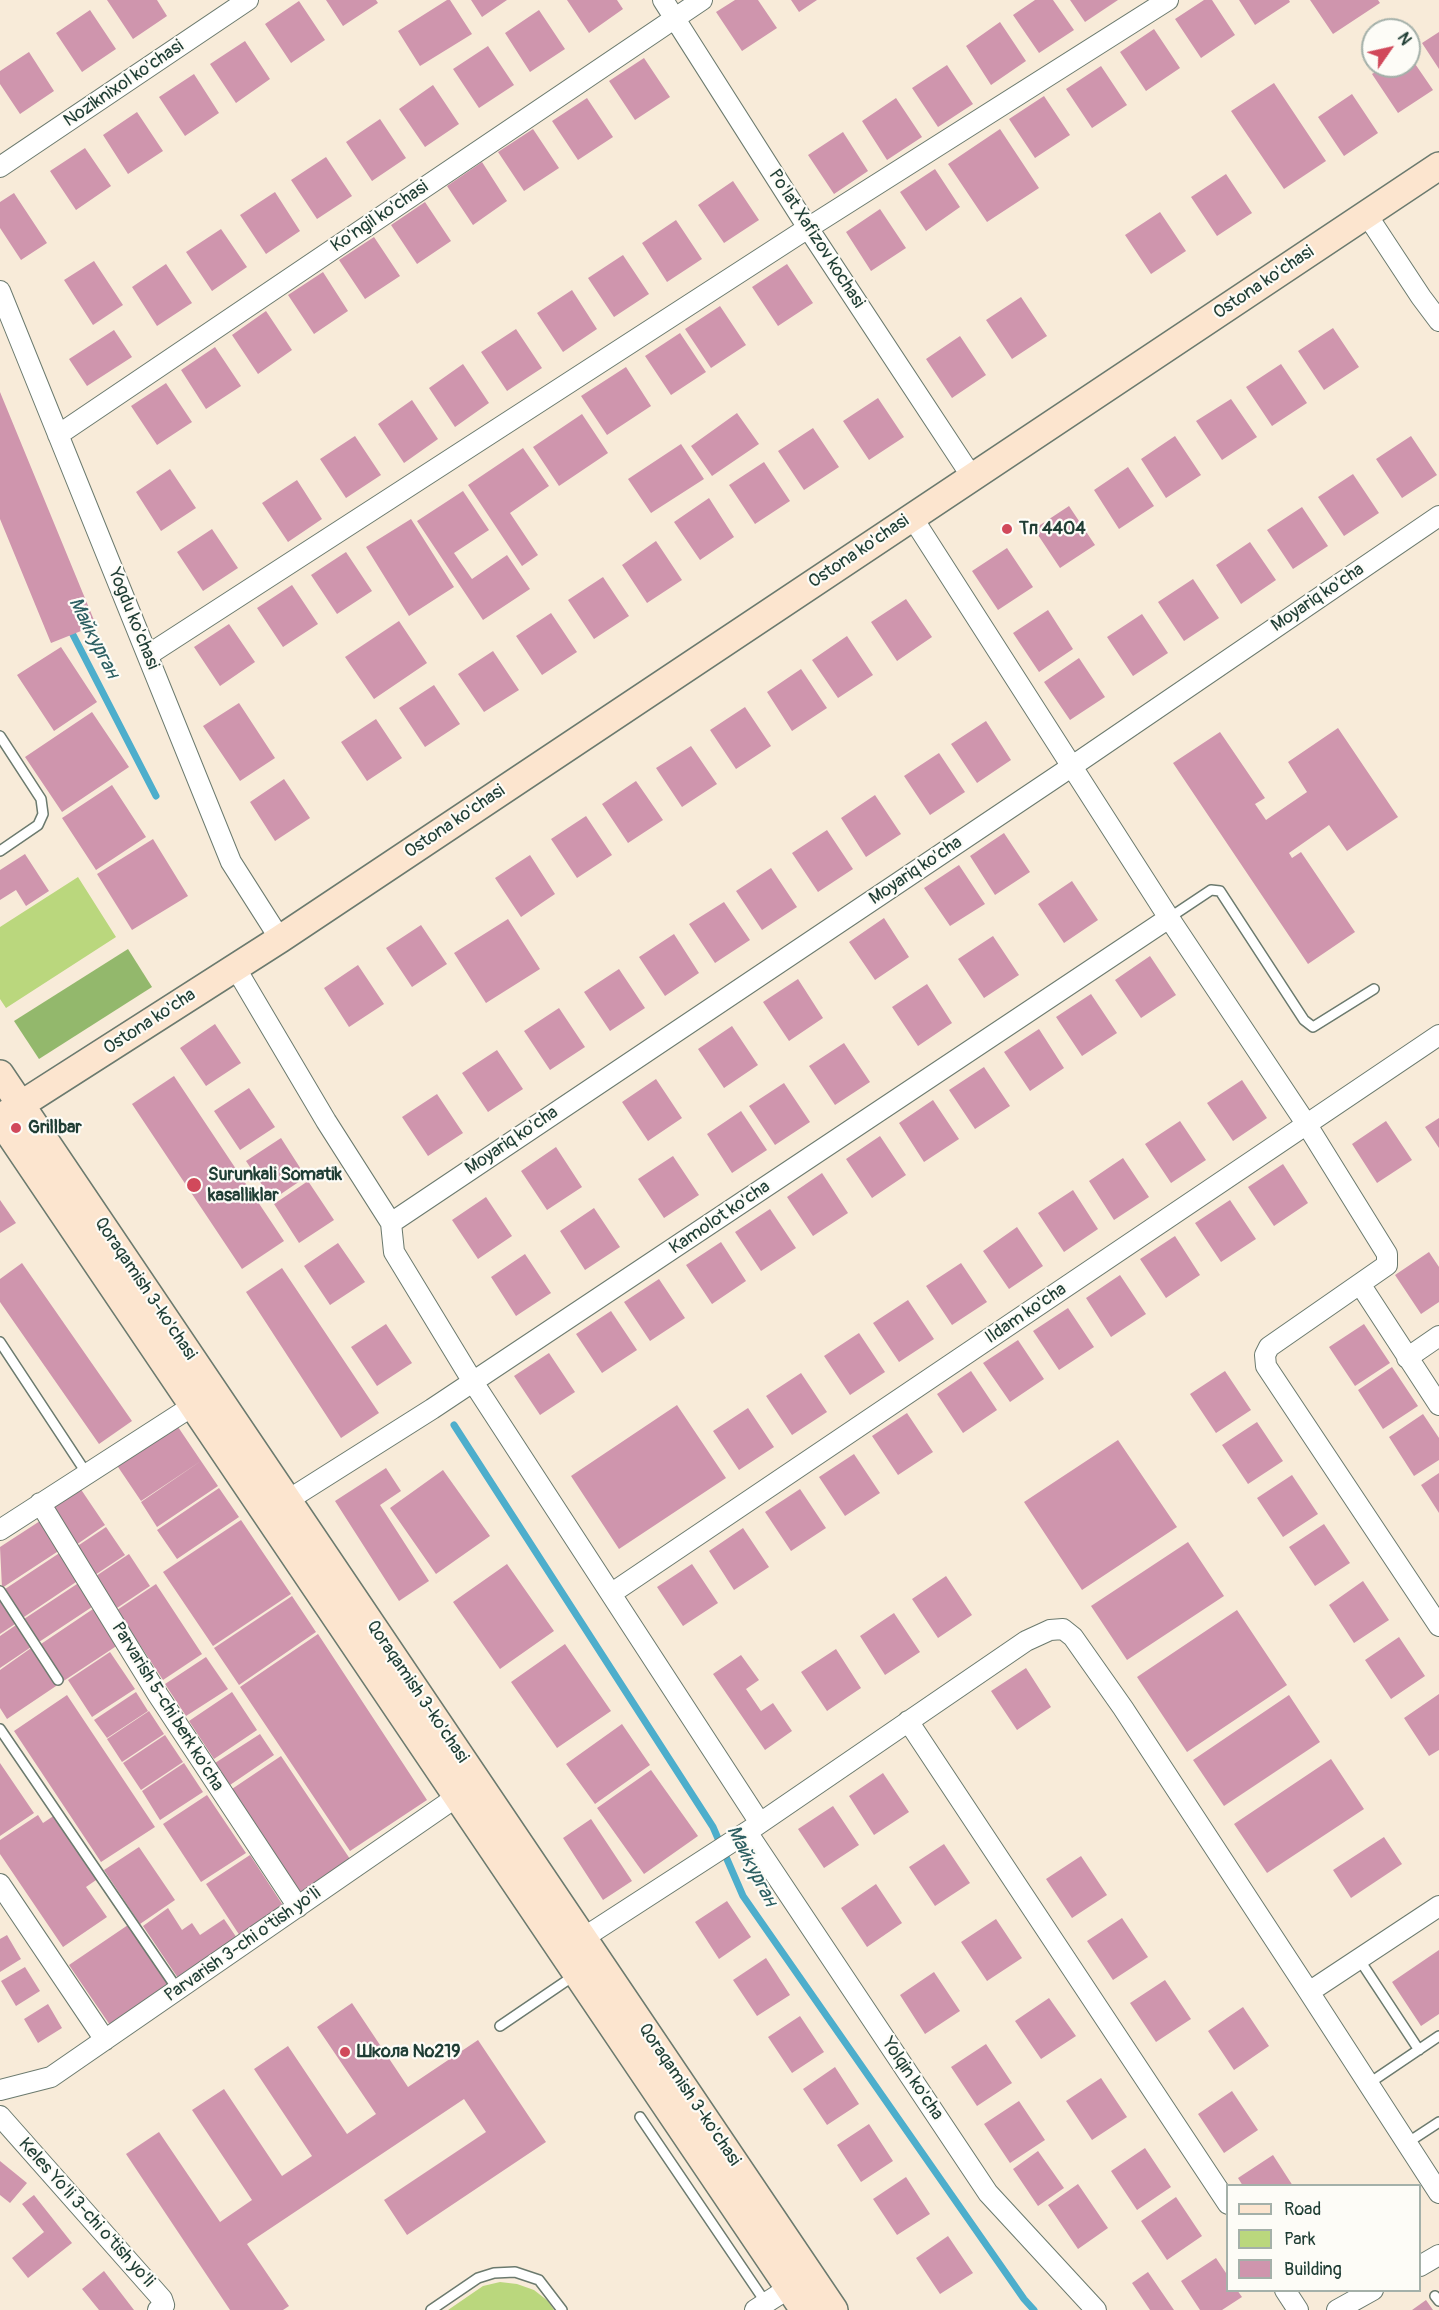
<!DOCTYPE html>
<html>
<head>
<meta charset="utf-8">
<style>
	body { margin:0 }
	#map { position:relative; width:1439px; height:2310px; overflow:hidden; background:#f8ebd9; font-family:Pangolin,sans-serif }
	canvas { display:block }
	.legend { position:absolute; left:1226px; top:2184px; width:195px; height:108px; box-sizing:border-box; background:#fdfcf7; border:2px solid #a4b0a9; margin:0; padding:8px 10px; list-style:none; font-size:18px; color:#1f3d34 }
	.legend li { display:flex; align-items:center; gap:12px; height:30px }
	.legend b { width:30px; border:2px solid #a4b0a9 }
	.north { position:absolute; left:1361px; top:18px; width:60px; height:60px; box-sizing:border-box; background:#fdfcf7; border:2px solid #a4b0a9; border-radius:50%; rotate:56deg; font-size:16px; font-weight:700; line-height:24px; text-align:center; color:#1f3d34 }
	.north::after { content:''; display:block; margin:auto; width:21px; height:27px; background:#d1495b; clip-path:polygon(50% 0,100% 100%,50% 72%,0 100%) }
</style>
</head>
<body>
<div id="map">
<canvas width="1439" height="2310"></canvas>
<ul class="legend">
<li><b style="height:8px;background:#fce5cf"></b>Road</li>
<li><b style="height:16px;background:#bad77d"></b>Park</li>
<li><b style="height:16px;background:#cf95ad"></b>Building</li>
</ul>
<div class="north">N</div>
</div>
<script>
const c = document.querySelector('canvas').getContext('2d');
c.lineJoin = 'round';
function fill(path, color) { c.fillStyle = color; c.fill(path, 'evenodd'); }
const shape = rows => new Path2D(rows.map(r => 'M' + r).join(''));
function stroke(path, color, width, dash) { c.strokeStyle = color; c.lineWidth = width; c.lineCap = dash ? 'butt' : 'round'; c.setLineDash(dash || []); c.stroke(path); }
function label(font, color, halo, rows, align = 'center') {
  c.font = font + ' Pangolin,sans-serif'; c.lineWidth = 4.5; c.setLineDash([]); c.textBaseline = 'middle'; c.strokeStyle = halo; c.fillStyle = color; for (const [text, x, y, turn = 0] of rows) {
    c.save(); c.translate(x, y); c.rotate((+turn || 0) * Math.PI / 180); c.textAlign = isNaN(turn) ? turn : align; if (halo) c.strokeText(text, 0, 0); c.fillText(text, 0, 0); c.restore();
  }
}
fill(shape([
	[78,877,116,937,6,1008,0,999,0,927],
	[500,2282,517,2284,534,2290,548,2301,554,2310,448,2310,483,2286]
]), '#bad77d');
fill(shape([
	[128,949,152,987,39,1059,14,1021]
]), '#93b86c');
stroke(shape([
	[69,627,156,796],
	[454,1425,713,1827,743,1896,1024,2299,1034,2310]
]), '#4daecc', 7);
fill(shape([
	[107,0,157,0,167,16,133,39],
	[326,0,376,0,378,3,343,26],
	[447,0,450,0,472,34,420,66,398,31],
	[471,0,507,0,482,17],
	[567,0,617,0,623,9,589,33],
	[735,0,758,0,777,28,742,51,716,12],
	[791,0,817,0,799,12],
	[1035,0,1053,0,1074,30,1039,53,1013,15],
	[1070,0,1118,0,1085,22],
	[1204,0,1212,0,1235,35,1201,58,1175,19],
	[1239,0,1289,0,1290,2,1255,25],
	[1310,0,1378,0,1380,3,1333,34],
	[299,1,325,40,291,63,265,24],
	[90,10,116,49,82,72,56,33],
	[539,10,565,49,530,72,505,33],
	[1000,22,1026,61,991,85,966,46],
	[1154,29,1180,68,1146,91,1120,52],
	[1439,32,1439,69,1422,43],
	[245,41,270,79,236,103,210,64],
	[488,46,514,85,479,108,453,69],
	[29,52,54,91,20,114,0,84,0,71],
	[1409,55,1433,90,1398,113,1372,74,1384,66,1409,66],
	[644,58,670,97,635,120,609,81],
	[947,65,973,104,938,127,912,88],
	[1101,66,1127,105,1092,128,1066,89],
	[194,74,219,113,185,136,159,97],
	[1274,83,1326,161,1284,189,1231,111],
	[433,85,459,124,425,147,399,109],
	[1352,94,1378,133,1344,156,1318,117],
	[1044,96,1070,135,1035,158,1009,119],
	[587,98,613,137,578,160,552,121],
	[896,98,922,137,887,160,862,121],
	[137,112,163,151,128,174,103,135],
	[380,119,406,158,372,181,346,142],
	[533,129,559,168,524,191,498,152],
	[1000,129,1039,188,987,222,948,164],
	[843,132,868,171,834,194,808,155],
	[85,148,111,186,76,210,50,171],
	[326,157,352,196,317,219,291,180],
	[482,162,507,201,473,225,447,186],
	[935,169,960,207,926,231,900,192],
	[1226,174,1252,213,1217,236,1191,197],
	[733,181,759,220,724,243,698,205],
	[275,192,300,231,266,254,240,215],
	[14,193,47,243,21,260,0,228,0,202],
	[425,202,451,241,417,264,391,225],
	[880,209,906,248,871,271,846,232],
	[1160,212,1186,251,1151,274,1125,235],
	[676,220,702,259,667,282,642,243],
	[221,229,247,267,212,291,186,252],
	[374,237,400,276,365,299,339,260],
	[623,255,649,294,614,317,588,278],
	[94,261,123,305,93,325,64,280],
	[166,264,192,303,157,326,132,287],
	[787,264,813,303,778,326,752,287],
	[323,272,348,311,314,334,288,295],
	[572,290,597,329,563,352,537,313],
	[1021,297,1047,336,1012,359,986,320],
	[720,306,746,345,711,368,685,329],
	[266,311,292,350,258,374,232,335],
	[1333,328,1359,367,1324,390,1298,351],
	[516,329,542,368,507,391,481,352],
	[114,330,132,357,87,386,69,359],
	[680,333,706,372,671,395,645,356],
	[960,336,986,375,952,398,926,359],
	[215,347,241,386,206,409,181,370],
	[463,364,489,403,455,427,429,388],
	[1281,364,1307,403,1272,426,1246,387],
	[626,367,651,406,607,435,581,396],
	[166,383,192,422,157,445,131,406],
	[0,392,96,625,51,643,0,519],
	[878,398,904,437,869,460,843,421],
	[1231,399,1257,437,1222,460,1196,421],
	[412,400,438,439,404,463,378,424],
	[737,413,759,444,712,476,691,446],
	[582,414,608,453,559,486,533,447],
	[813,428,839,467,804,490,778,451],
	[355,436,381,475,346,498,320,459],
	[1175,436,1201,475,1166,498,1141,459],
	[1411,436,1437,475,1402,498,1376,459],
	[681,444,704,479,651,513,628,479],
	[523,448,549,486,510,513,538,555,522,566,468,485],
	[764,462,790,501,755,524,729,485],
	[1128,467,1154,506,1119,529,1094,490],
	[170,469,196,508,161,531,136,492],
	[1353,474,1379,513,1344,536,1318,497],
	[297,480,322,519,288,542,262,503],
	[463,491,489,530,454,553,472,579,507,555,530,589,483,620,417,521],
	[709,498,734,537,700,560,674,522],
	[1069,506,1095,545,1060,568,1034,529],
	[1302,507,1328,546,1293,569,1267,530],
	[411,519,454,587,409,616,366,547],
	[212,529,238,568,203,591,177,552],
	[656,541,682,580,647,603,622,565],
	[1250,542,1276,580,1241,604,1216,565],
	[1007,548,1033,587,998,610,972,571],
	[346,552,372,591,337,614,311,575],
	[603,577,629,616,594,639,568,600],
	[1193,579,1219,618,1184,641,1158,602],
	[292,585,318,624,283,647,257,608],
	[906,599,932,637,897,661,871,622],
	[1048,610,1073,649,1039,672,1013,633],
	[551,613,577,652,542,675,516,636],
	[1142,614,1168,653,1133,676,1107,637],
	[399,621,427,663,374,699,345,657],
	[229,624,255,662,220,686,194,647],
	[847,636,873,675,838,698,812,660],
	[61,647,97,702,54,731,17,675],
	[493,651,519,690,484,712,458,674],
	[1079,658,1105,697,1070,720,1044,682],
	[801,669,827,708,792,731,767,692],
	[434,685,460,724,425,747,399,708],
	[239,703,275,758,240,781,203,726],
	[745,707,771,746,736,769,710,730],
	[92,712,129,767,62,812,25,757],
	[376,719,402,758,367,781,341,742],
	[986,721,1011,760,977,783,951,744],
	[1338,728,1398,817,1347,851,1329,825,1289,853,1292,858,1301,852,1355,932,1308,964,1173,763,1220,732,1265,798,1255,804,1266,820,1307,792,1288,762],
	[691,746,717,784,682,807,656,768],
	[939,753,965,792,930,815,904,776],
	[284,779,310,818,275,841,250,802],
	[636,781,663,820,628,843,602,804],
	[112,785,146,837,96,870,62,818],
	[875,795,901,834,866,857,841,818],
	[586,816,612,855,577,878,551,839],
	[827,830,853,869,818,892,792,853],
	[1004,833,1030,872,995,895,970,856],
	[153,839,188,896,132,930,97,874],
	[25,854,49,891,26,906,16,890,0,900,0,870],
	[530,855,555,894,521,917,495,878],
	[959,865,985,904,950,926,924,888],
	[771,868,797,907,762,930,736,891],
	[1072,881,1098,920,1064,943,1038,904],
	[724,902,750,940,715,963,689,924],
	[884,918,909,957,875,980,849,942],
	[508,919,540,969,486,1003,454,953],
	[421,925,447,964,412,987,386,948],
	[674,934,699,973,665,996,639,957],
	[993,936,1019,975,984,998,958,959],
	[1150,956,1176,995,1141,1018,1115,980],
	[358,965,384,1004,349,1027,324,988],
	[619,969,645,1008,610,1031,584,992],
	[798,979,823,1018,789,1041,763,1002],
	[927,984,952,1023,918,1046,892,1007],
	[1091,994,1117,1033,1082,1056,1056,1017],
	[559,1008,585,1047,550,1070,524,1031],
	[215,1024,241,1063,206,1086,180,1048],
	[732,1026,758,1065,724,1088,698,1049],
	[1039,1029,1064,1068,1030,1091,1004,1052],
	[844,1043,870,1082,835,1105,809,1066],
	[497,1050,523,1089,488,1112,462,1073],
	[984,1067,1010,1106,975,1129,949,1090],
	[174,1076,284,1241,242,1269,132,1104],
	[656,1079,682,1118,648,1141,622,1102],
	[1242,1080,1267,1118,1233,1141,1207,1103],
	[784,1083,810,1122,775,1145,749,1106],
	[249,1088,275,1127,240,1150,214,1111],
	[437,1094,463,1133,428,1156,402,1117],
	[933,1100,959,1139,924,1162,899,1123],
	[741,1111,767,1150,732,1173,707,1134],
	[1439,1118,1439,1148,1425,1127],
	[1180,1121,1206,1160,1171,1183,1145,1144],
	[1386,1121,1412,1160,1377,1183,1352,1144],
	[880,1136,906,1175,872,1198,846,1159],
	[281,1138,306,1177,272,1200,246,1161],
	[556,1147,582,1187,547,1210,521,1171],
	[673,1156,699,1195,664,1218,638,1179],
	[1123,1158,1149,1197,1114,1220,1089,1181],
	[1283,1164,1308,1203,1274,1226,1248,1187],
	[822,1173,848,1213,813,1236,787,1197],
	[308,1181,334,1220,299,1243,274,1204],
	[1073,1190,1098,1229,1064,1252,1038,1213],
	[486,1197,512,1236,478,1259,452,1220],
	[0,1200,16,1223,0,1233],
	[1230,1200,1256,1239,1221,1262,1195,1223],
	[594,1208,620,1247,585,1270,560,1231],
	[770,1209,796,1248,761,1271,735,1232],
	[1017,1227,1043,1266,1009,1289,983,1251],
	[1175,1236,1200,1275,1166,1298,1140,1259],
	[721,1242,746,1281,712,1304,686,1265],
	[338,1243,365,1282,330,1305,304,1266],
	[1429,1252,1439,1267,1439,1302,1421,1314,1395,1275],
	[525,1254,551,1293,516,1316,491,1277],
	[22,1263,132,1421,99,1444,0,1302,0,1279],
	[961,1263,987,1302,952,1325,926,1286],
	[282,1268,379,1413,341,1438,246,1292],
	[1120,1275,1146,1314,1111,1337,1086,1298],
	[659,1279,685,1318,650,1341,624,1302],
	[908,1300,934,1339,899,1362,873,1323],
	[1068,1308,1094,1347,1059,1370,1033,1331],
	[611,1311,637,1350,602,1373,576,1334],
	[386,1324,412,1363,377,1386,351,1347],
	[1364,1324,1390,1363,1355,1386,1329,1347],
	[859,1333,885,1372,850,1395,824,1356],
	[1018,1340,1044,1379,1010,1402,983,1363],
	[549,1353,575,1392,540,1415,514,1376],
	[1392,1367,1418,1406,1383,1429,1358,1390],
	[971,1371,997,1410,963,1433,937,1394],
	[1225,1371,1251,1410,1216,1433,1190,1394],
	[801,1373,827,1412,792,1435,766,1396],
	[677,1405,726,1478,619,1549,571,1476],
	[748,1408,774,1447,739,1470,713,1431],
	[907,1413,933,1452,898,1475,872,1436],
	[1423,1414,1439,1438,1439,1460,1414,1476,1389,1437],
	[174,1421,201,1461,141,1501,114,1461],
	[1257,1422,1283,1461,1248,1484,1222,1445],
	[1118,1440,1177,1527,1082,1590,1024,1502],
	[854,1454,880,1493,845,1516,819,1477],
	[201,1461,218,1486,157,1527,141,1502],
	[386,1468,401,1491,380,1505,429,1581,399,1601,335,1501],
	[443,1470,490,1536,436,1574,390,1508],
	[1439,1473,1439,1513,1421,1485],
	[1292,1475,1318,1514,1283,1537,1257,1498],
	[80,1488,105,1525,76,1545,51,1507],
	[219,1488,239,1517,177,1559,157,1530],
	[800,1489,826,1528,791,1551,765,1512],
	[241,1520,291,1594,213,1646,163,1572],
	[40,1521,60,1550,2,1588,0,1547],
	[1324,1524,1350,1563,1315,1586,1289,1547],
	[106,1527,125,1555,95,1575,76,1547],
	[743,1528,769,1567,734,1590,709,1551],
	[1188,1542,1224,1596,1127,1660,1091,1606],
	[61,1552,79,1580,21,1619,2,1591],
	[129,1554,150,1586,117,1608,96,1576],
	[507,1564,554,1631,500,1669,453,1602],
	[692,1564,718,1603,683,1626,657,1587],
	[946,1576,972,1615,938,1638,912,1599],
	[1363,1581,1389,1620,1354,1643,1329,1605],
	[80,1582,95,1605,39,1642,24,1619],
	[156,1584,202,1654,163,1680,117,1610],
	[0,1596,18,1622,0,1634],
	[292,1596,316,1632,239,1685,214,1648],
	[96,1607,121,1643,62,1682,38,1646],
	[1237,1610,1287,1685,1187,1752,1137,1677],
	[894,1613,920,1652,885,1675,860,1636],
	[19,1623,34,1645,0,1668,0,1636],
	[318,1634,427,1800,350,1851,240,1687],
	[1399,1637,1425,1676,1391,1699,1365,1660],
	[565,1644,611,1711,557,1748,511,1682],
	[34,1646,59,1684,7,1719,0,1708,0,1670],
	[836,1649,861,1688,827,1711,801,1672],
	[110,1652,135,1689,92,1717,68,1680],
	[741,1655,759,1680,746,1689,761,1711,773,1703,792,1731,765,1750,713,1674],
	[206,1657,228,1689,186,1716,165,1684],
	[1026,1668,1051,1707,1017,1730,991,1691],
	[136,1692,148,1711,107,1738,94,1720],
	[232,1692,257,1730,214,1759,189,1721],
	[1439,1694,1439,1750,1429,1756,1404,1718],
	[67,1695,155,1827,101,1862,14,1731],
	[1289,1695,1320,1742,1224,1806,1193,1760],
	[149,1711,164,1734,122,1762,107,1739],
	[622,1724,650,1765,595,1804,566,1764],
	[260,1734,274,1755,230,1785,215,1763],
	[165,1735,183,1762,141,1790,123,1763],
	[281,1756,350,1859,295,1896,226,1793],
	[1331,1759,1364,1809,1267,1873,1234,1824],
	[0,1763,34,1813,0,1836],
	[184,1763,203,1792,160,1820,142,1791],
	[651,1770,698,1836,644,1874,597,1808],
	[883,1773,909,1812,874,1835,849,1796],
	[207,1795,246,1853,201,1882,163,1824],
	[833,1806,859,1845,824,1868,798,1829],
	[38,1815,43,1823,55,1815,99,1878,86,1887,107,1917,63,1947,0,1854,0,1840],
	[591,1819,632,1881,603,1900,563,1838],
	[1384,1837,1402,1864,1351,1898,1333,1870],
	[944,1844,970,1883,935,1906,909,1867],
	[139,1847,175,1900,140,1924,104,1870],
	[250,1855,284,1907,240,1936,206,1884],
	[1081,1856,1107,1895,1072,1918,1046,1879],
	[876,1884,902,1923,867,1947,841,1908],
	[727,1901,751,1937,719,1959,695,1922],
	[168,1908,182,1930,192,1923,200,1935,224,1919,241,1944,182,1984,143,1926],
	[1122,1918,1148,1957,1113,1980,1087,1941],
	[996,1919,1022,1958,987,1981,961,1942],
	[128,1925,171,1988,112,2028,69,1965],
	[7,1935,21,1959,0,1972,0,1939],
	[1439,1950,1439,2014,1421,2026,1392,1982],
	[766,1958,790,1995,757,2016,733,1980],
	[25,1967,40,1991,16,2006,1,1981],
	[934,1972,960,2011,925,2034,900,1995],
	[1165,1980,1191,2019,1156,2042,1130,2003],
	[1049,1998,1076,2036,1041,2059,1015,2021],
	[352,2003,408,2087,478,2040,546,2142,407,2235,384,2200,486,2132,464,2099,247,2244,289,2306,283,2310,230,2310,126,2154,159,2132,220,2222,252,2200,192,2110,224,2089,282,2176,312,2156,254,2069,288,2046,347,2134,376,2114,317,2027],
	[48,2004,62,2028,38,2043,24,2019],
	[1243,2007,1269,2046,1234,2070,1208,2031],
	[800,2016,824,2052,792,2073,768,2037],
	[986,2044,1012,2083,977,2106,951,2067],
	[835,2067,859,2104,827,2125,803,2089],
	[1101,2078,1127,2117,1092,2140,1066,2101],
	[1232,2091,1258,2130,1224,2153,1198,2114],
	[1019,2101,1045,2140,1010,2163,984,2124],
	[869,2124,893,2161,861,2182,837,2145],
	[1145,2148,1171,2187,1137,2210,1111,2171],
	[1038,2151,1064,2188,1038,2206,1013,2169],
	[1273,2155,1293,2186,1243,2186,1238,2178],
	[0,2161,27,2183,10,2203,0,2195],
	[906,2177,930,2214,897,2235,873,2199],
	[1078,2184,1108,2228,1078,2249,1048,2205],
	[34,2195,72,2243,28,2278,12,2258,44,2232,22,2204],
	[1176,2197,1202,2236,1167,2260,1141,2221],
	[948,2236,973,2273,940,2294,916,2258],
	[1216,2258,1228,2276,1228,2290,1237,2290,1242,2297,1222,2310,1200,2310,1181,2281],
	[104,2271,134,2310,99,2310,82,2289],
	[1148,2272,1174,2310,1150,2310,1132,2283],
	[1426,2300,1433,2310,1412,2310]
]), '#cf95ad');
const lane = shape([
	[0,736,41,799,43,814,38,825,0,851],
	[1169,918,1211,890,1220,891,1304,1020,1313,1027,1374,989],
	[0,1342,87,1474],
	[0,1591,58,1680],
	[0,1729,178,1990],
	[1359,1959,1419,2050],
	[500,2026,575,1975],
	[1368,2084,1439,2036],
	[640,2117,766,2303],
	[1407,2143,1439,2122],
	[1435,2296,1439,2301],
	[431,2310,478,2278,494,2273,515,2272,539,2280,562,2310]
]);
const street = shape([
	[663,0,808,228,972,477],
	[0,167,248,0],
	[1367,215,1421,297,1439,321],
	[0,291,231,862,280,939],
	[58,435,702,0],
	[912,517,1169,918,1307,1125,1387,1254,1387,1265,1269,1347,1265,1355,1266,1366,1439,1626],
	[148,655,808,228,1168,0],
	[235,967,326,1121,391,1223,394,1252,473,1382,760,1823],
	[391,1223,1071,767,1439,516],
	[1360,1284,1439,1405],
	[1407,1358,1439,1336],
	[40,1503,158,1695,298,1907],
	[277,1507,432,1409,1169,918],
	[0,1530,194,1405],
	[612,1593,1439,1035],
	[908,1721,1228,2204],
	[747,1832,988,2193,1096,2310],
	[0,1884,105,2040],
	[574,1944,747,1832,1026,1641,1050,1630,1063,1629,1073,1637,1123,1708,1309,1992,1439,1906],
	[1309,1992,1439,2193],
	[0,2090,51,2077,468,1789],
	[0,2116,162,2299,164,2305,158,2310],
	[1420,2266,1439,2255],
	[1285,2290,1298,2310],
	[755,2310,800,2281],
	[1337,2310,1373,2290]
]);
const secondary = shape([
	[0,1074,834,2310],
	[0,1118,280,939,1439,166],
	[0,1120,804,2310]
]);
stroke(lane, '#6b7a6e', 12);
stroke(street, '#6b7a6e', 22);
stroke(secondary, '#6b7a6e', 30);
stroke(lane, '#fff', 9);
stroke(street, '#fff', 20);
stroke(secondary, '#fce5cf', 27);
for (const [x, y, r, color] of [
	[1007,529,6,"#d1495b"],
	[16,1128,6,"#d1495b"],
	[194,1185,8,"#d1495b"],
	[345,2052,6,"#d1495b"]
]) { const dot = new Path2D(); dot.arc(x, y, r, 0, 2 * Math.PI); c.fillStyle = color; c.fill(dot); stroke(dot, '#fdfcf7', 2); }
label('18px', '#1f3d34', '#fdfcf7', [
	["Noziknixol ko'chasi",124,84,-34],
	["Ko'ngil ko'chasi",380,217,-34],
	["Po'lat Xafizov kochasi",816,239,57],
	["Ostona ko'chasi",1264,283,-34],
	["Ostona ko'chasi",859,552,-34],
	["Moyariq ko'cha",1318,598,-34],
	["Yogdu ko'chasi",133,619,68],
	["Ostona ko'chasi",455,822,-34],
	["Moyariq ko'cha",916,871,-34],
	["Ostona ko'cha",150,1022,-33],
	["Moyariq ko'cha",512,1141,-34],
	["Kamolot ko'cha",720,1218,-34],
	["Qoraqamish 3-ko'chasi",145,1289,56],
	["Ildam ko'cha",1026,1314,-34],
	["Qoraqamish 3-ko'chasi",417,1692,56],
	["Parvarish 5-chi berk ko'cha",167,1707,58],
	["Parvarish 3-chi o'tish yo'li",243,1945,-35],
	["Yolqin ko'cha",912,2079,56],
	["Qoraqamish 3-ko'chasi",689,2095,56],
	["Keles Yo'li 3-chi o'tish yo'li",86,2213,48]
]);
label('bold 18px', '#1f3d34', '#fdfcf7', [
	["Тп 4404",1019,529],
	["Grillbar",28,1128],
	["Surunkali Somatik",208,1175],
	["kasalliklar",208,1196],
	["Школа №219",357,2052]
], 'left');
label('italic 20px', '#2d5f62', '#fdfcf7', [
	["Майкурган",93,638,63],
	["Майкурган",751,1866,63]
]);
</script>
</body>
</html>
